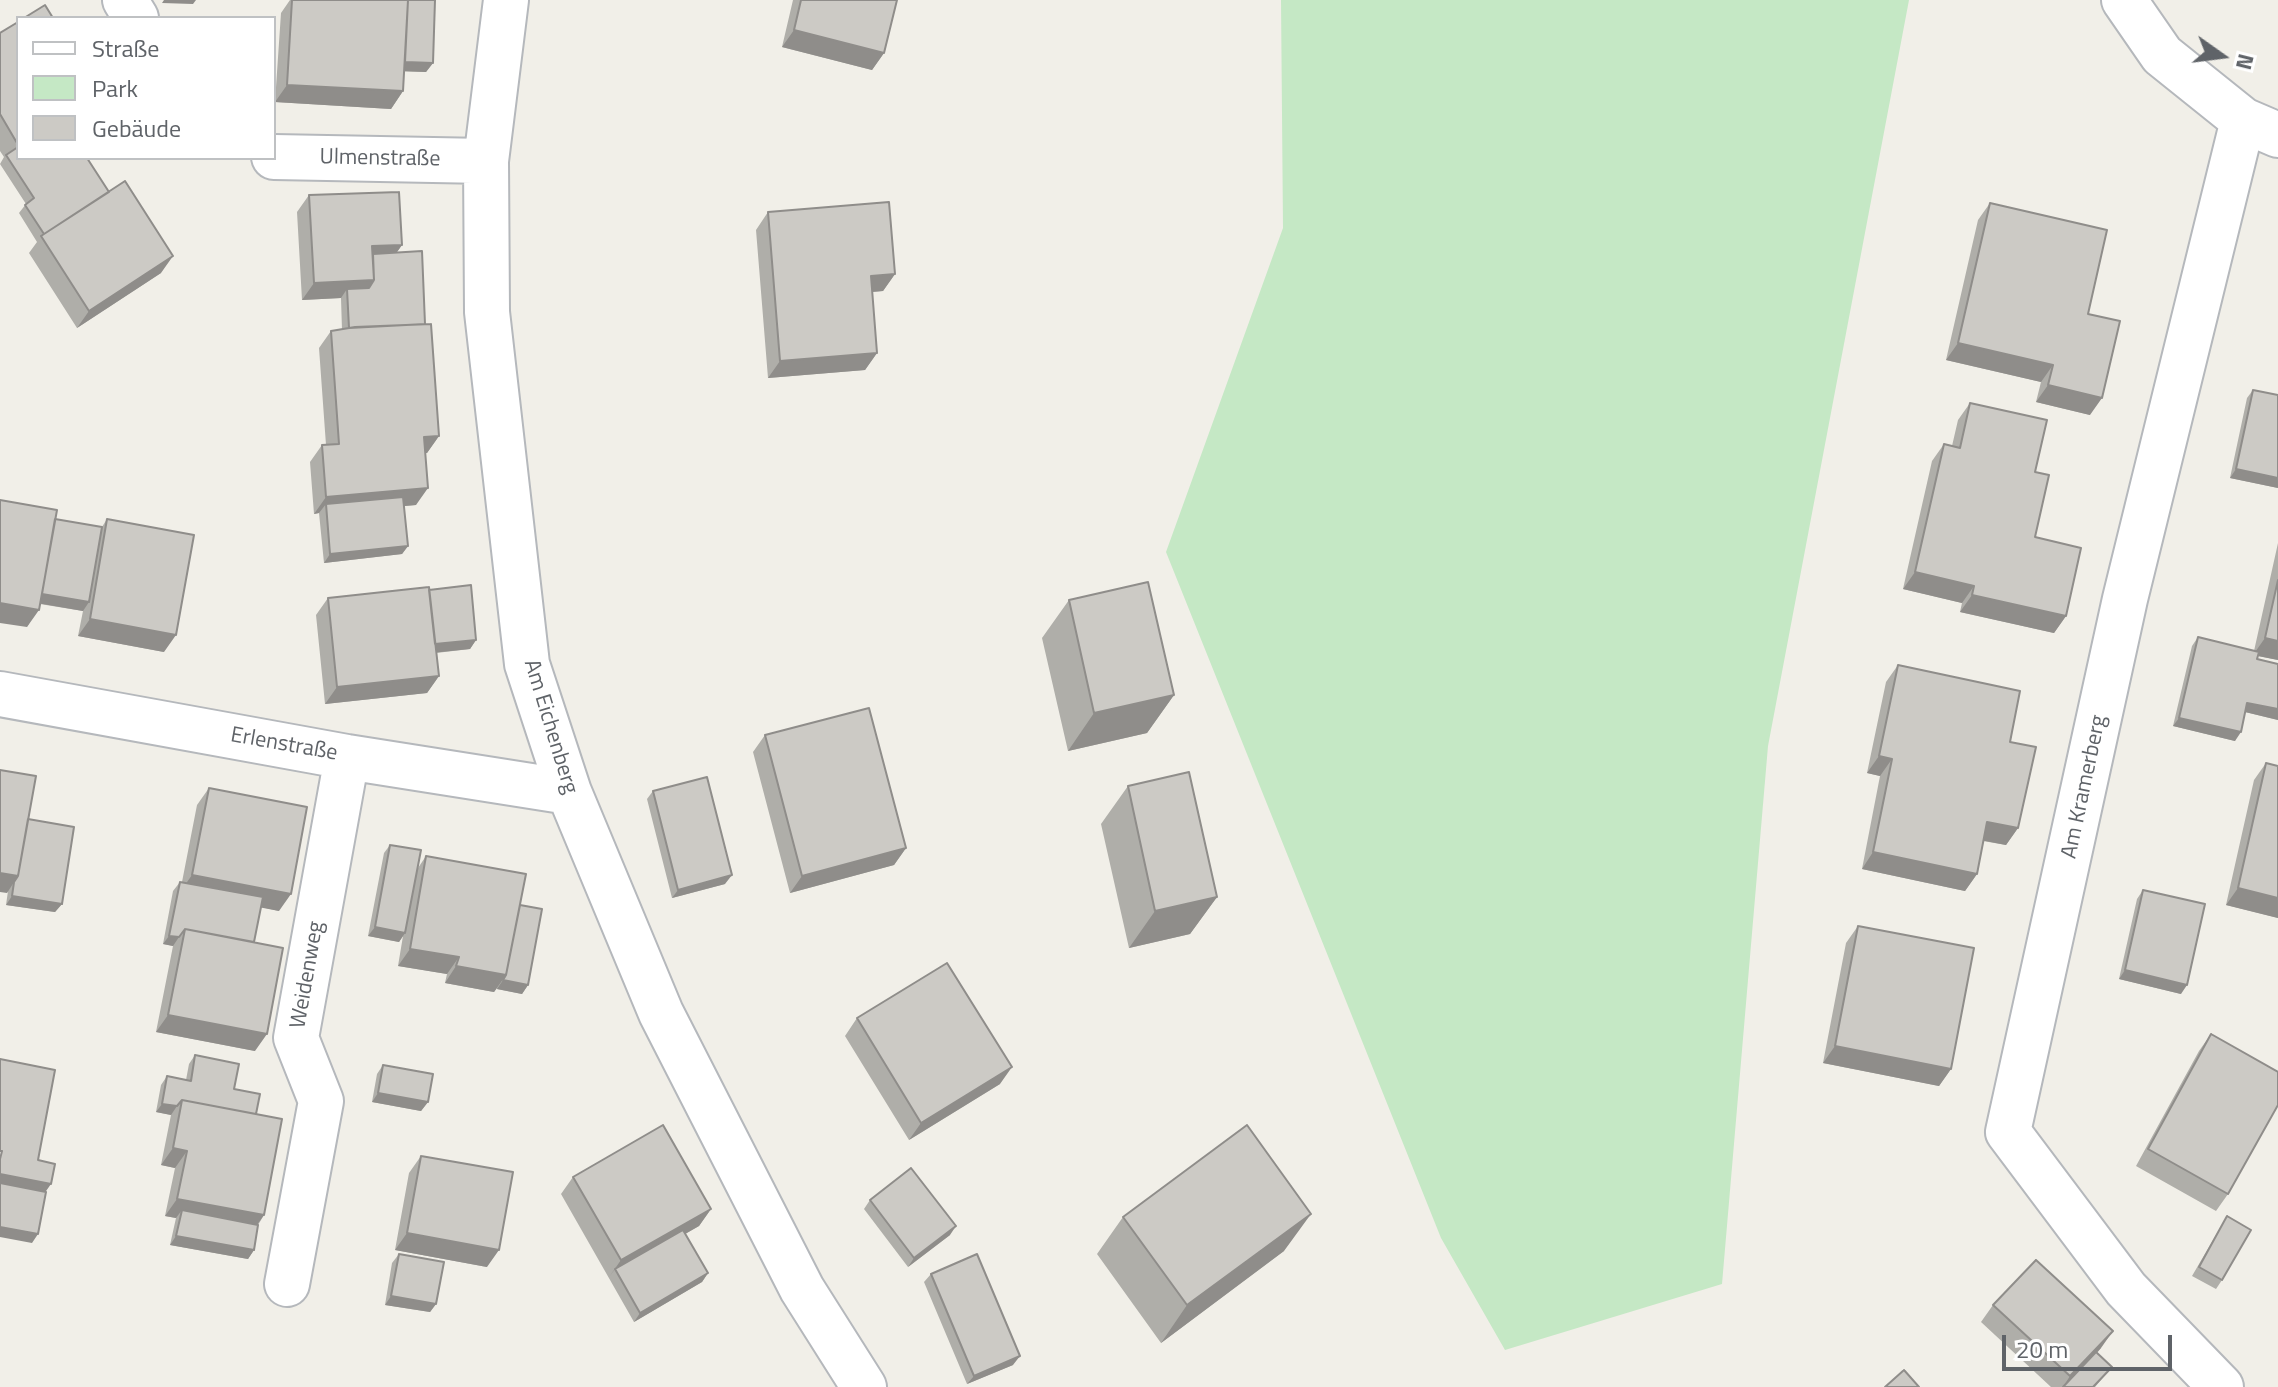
<!DOCTYPE html>
<html>
<head>
<meta charset="utf-8">
<style>
	body { margin:0 }
	#map { position:relative; width:2278px; height:1387px; overflow:hidden; background:#f1efe8; font-family:"Titillium Web",sans-serif }
	canvas { display:block }
	.legend { position:absolute; left:16px; top:16px; width:260px; height:144px; box-sizing:border-box; background:#fff; border:2px solid #bfc1c3; margin:0; padding:10px 14px; list-style:none; font-size:24px; color:#5f6368 }
	.legend li { display:flex; align-items:center; gap:16px; height:40px }
	.legend b { width:40px; border:2px solid #bfc1c3 }
	.north { position:absolute; left:2182px; top:16px; width:80px; height:80px; -webkit-text-stroke:6px #fff; paint-order:stroke; rotate:104deg; font-size:22px; font-weight:700; line-height:32px; text-align:center; color:#5f6368 }
	.north::after { content:''; display:block; margin:auto; width:28px; height:36px; background:#5f6368; clip-path:polygon(50% 0,100% 100%,50% 72%,0 100%) }
	.scale { position:absolute; left:2002px; top:1335px; width:170px; height:36px; box-sizing:border-box; border:4px solid #5f6368; border-top:0; padding-left:10px; font-size:24px; line-height:28px; white-space:nowrap; color:#5f6368; -webkit-text-stroke:6px #fff; paint-order:stroke }
</style>
</head>
<body>
<div id="map">
<canvas width="2278" height="1387"></canvas>
<ul class="legend">
<li><b style="height:10px;background:#fff"></b>Straße</li>
<li><b style="height:22px;background:#c5e8c5"></b>Park</li>
<li><b style="height:22px;background:#cccac5"></b>Gebäude</li>
</ul>
<div class="north">N</div>
<div class="scale">20 m</div>
</div>
<script>
const c = document.querySelector('canvas').getContext('2d');
c.lineJoin = 'round';
function fill(path, color) { c.fillStyle = color; c.fill(path, 'evenodd'); }
const shape = rows => new Path2D(rows.map(r => 'M' + r).join(''));
function stroke(path, color, width, dash) { c.strokeStyle = color; c.lineWidth = width; c.lineCap = dash ? 'butt' : 'round'; c.setLineDash(dash || []); c.stroke(path); }
function label(font, color, halo, rows, align = 'center') {
  c.font = font + ' "Titillium Web",sans-serif'; c.lineWidth = 6; c.setLineDash([]); c.textBaseline = 'middle'; c.strokeStyle = halo; c.fillStyle = color; for (const [text, x, y, turn = 0] of rows) {
    c.save(); c.translate(x, y); c.rotate((+turn || 0) * Math.PI / 180); c.textAlign = isNaN(turn) ? turn : align; if (halo) c.strokeText(text, 0, 0); c.fillText(text, 0, 0); c.restore();
  }
}
fill(shape([
	[1281,0,1909,0,1768,746,1722,1284,1505,1350,1441,1238,1166,552,1283,228]
]), '#c5e8c5');
const street = shape([
	[125,0,136,18],
	[506,0,486,161,487,312,527,664,569,792,661,1013,802,1289,864,1387],
	[2124,0,2162,55,2243,120,2278,135],
	[274,157,486,161],
	[0,694,347,757,569,792],
	[287,1284,321,1101,296,1038,347,757],
	[2221,1387,2126,1289,2008,1132,2125,599,2243,120]
]);
stroke(street, '#b5b8bc', 48);
stroke(street, '#fff', 44);
fill(shape([
	[290,0,435,0,433,63,426,72,404,71,403,91,391,109,275,102,281,13],
	[793,0,897,0,884,53,872,70,782,47],
	[18,22,18,158,161,273,77,328,29,253,37,242,19,213,26,204,0,164,4,157,0,151,0,33],
	[309,195,402,245,396,253,425,324,439,436,427,453,425,453,416,505,404,506,408,546,402,554,324,563,319,513,314,514,310,462,322,445,326,445,319,348,331,331,342,330,341,298,302,300,297,212],
	[1990,203,2088,314,2090,415,2036,402,2041,382,1946,360,1978,220],
	[768,212,895,274,883,291,872,292,877,353,865,370,768,378,756,230],
	[2253,390,2278,488,2230,478,2247,398],
	[1970,403,2035,472,2035,537,2066,616,2054,633,1960,612,1962,603,1903,589,1932,461,1944,444,1952,446,1958,420],
	[55,519,102,527,107,519,164,652,78,636,83,611,40,604,27,627],
	[2278,543,2278,660,2258,656,2257,659,2278,664,2278,720,2245,712,2235,741,2173,726,2192,646,2198,637,2254,651],
	[429,590,476,640,470,649,436,653,439,676,427,693,325,704,316,615,328,598],
	[1069,600,1174,695,1147,733,1068,751,1042,638],
	[1898,665,2010,742,2018,828,2006,845,1983,841,1977,874,1965,891,1862,869,1880,776,1867,773,1886,682],
	[765,735,906,848,894,865,790,893,753,752],
	[2266,763,2278,766,2278,918,2226,905,2254,780],
	[1128,786,1217,897,1190,934,1129,948,1101,824],
	[209,788,279,911,261,907,254,942,255,1051,156,1032,173,946,163,944,173,891,180,882,182,882,197,805],
	[653,791,725,884,672,898,647,799],
	[28,819,62,904,55,912,6,905,8,891,7,893],
	[390,845,418,868,426,856,520,905,528,985,522,994,497,989,497,988,494,992,445,983,447,974,398,966,403,936,399,942,368,936,384,853],
	[2143,890,2181,994,2119,979,2137,899],
	[1858,926,1951,1069,1939,1086,1823,1063,1846,943],
	[857,1018,1000,1084,909,1140,845,1036],
	[2211,1034,2228,1194,2216,1211,2136,1166,2199,1051],
	[195,1055,234,1089,256,1114,264,1215,258,1225,254,1250,248,1259,170,1245,176,1218,165,1216,175,1168,161,1165,171,1115,156,1112,161,1085,167,1076,186,1080,189,1064],
	[383,1065,428,1102,421,1111,372,1102,377,1074],
	[421,1156,487,1267,395,1250,409,1173],
	[573,1177,711,1209,699,1226,685,1234,708,1273,702,1282,634,1322,561,1194],
	[870,1200,950,1235,908,1267,864,1209],
	[2227,1216,2222,1280,2216,1289,2192,1276],
	[1123,1217,1284,1251,1161,1343,1097,1254],
	[399,1254,436,1304,430,1312,385,1305,392,1263],
	[931,1274,1013,1365,967,1384,924,1282],
	[1993,1305,2101,1348,2097,1353,2112,1367,2095,1387,2051,1387,1981,1322]
]), '#afaea9');
fill(shape([
	[164,0,196,0,193,4,162,3],
	[794,30,884,53,872,70,782,47],
	[399,62,433,63,426,72,393,71],
	[287,85,403,91,391,109,275,102],
	[402,245,390,262,367,262,372,246],
	[173,256,161,273,77,328,89,311],
	[895,274,883,291,859,293,871,276],
	[374,280,363,297,347,289,341,298,302,300,314,283],
	[1958,343,2053,365,2041,382,1946,360],
	[877,353,865,370,768,378,780,361],
	[2048,385,2102,398,2090,415,2036,402],
	[439,436,427,453,412,454,424,437],
	[2236,469,2278,478,2278,488,2230,478],
	[428,488,416,505,326,513,326,504,319,513,314,514,326,497],
	[408,546,402,554,324,563,330,554],
	[1915,572,1974,586,1962,603,1903,589],
	[37,593,89,602,83,611,31,602],
	[1972,595,2066,616,2054,633,1960,612],
	[0,603,39,610,27,627,0,623],
	[90,619,176,635,164,652,78,636],
	[2265,638,2278,641,2278,660,2253,655],
	[476,640,470,649,422,654,428,645],
	[439,676,427,693,325,704,337,687],
	[1174,695,1147,733,1068,751,1094,713],
	[2247,703,2278,709,2278,720,2241,711],
	[2179,718,2241,732,2235,741,2173,726],
	[1879,756,1892,759,1880,776,1867,773],
	[1987,822,2018,828,2006,845,1975,839],
	[906,848,894,865,790,893,802,876],
	[1873,852,1977,874,1965,891,1862,869],
	[0,873,18,876,7,893,0,892],
	[192,875,291,894,279,911,180,892],
	[732,875,725,884,672,898,678,890],
	[2238,888,2278,898,2278,918,2226,905],
	[12,896,62,904,55,912,6,905],
	[1217,897,1190,934,1129,948,1155,911],
	[375,927,405,933,399,942,368,936],
	[169,936,179,937,173,946,163,944],
	[410,949,459,957,447,974,398,966],
	[456,966,506,975,494,992,445,983],
	[2125,970,2187,985,2181,994,2119,979],
	[503,980,528,985,522,994,497,989],
	[168,1015,267,1034,255,1051,156,1032],
	[1835,1046,1951,1069,1939,1086,1823,1063],
	[1012,1067,1000,1084,909,1140,921,1123],
	[378,1093,428,1102,421,1111,372,1102],
	[162,1104,177,1106,171,1115,156,1112],
	[173,1148,187,1151,175,1168,161,1165],
	[0,1174,51,1184,39,1201,0,1193],
	[177,1199,264,1215,252,1232,182,1210,176,1218,165,1216],
	[711,1209,699,1226,617,1273,615,1269,609,1277,621,1260],
	[1311,1214,1284,1251,1161,1343,1187,1305],
	[956,1226,950,1235,908,1267,914,1258],
	[0,1227,38,1234,32,1243,0,1237],
	[407,1233,499,1250,487,1267,395,1250],
	[176,1236,254,1250,248,1259,170,1245],
	[708,1273,702,1282,634,1322,640,1313],
	[391,1296,436,1304,430,1312,385,1305],
	[2113,1331,2101,1348,2065,1387,2063,1387,2070,1376],
	[1020,1356,1013,1365,967,1384,974,1376]
]), '#8f8d8a');
const building = shape([
	[292,0,408,0,403,91,287,85,292,0],
	[408,0,435,0,433,63,405,62,408,0],
	[801,0,897,0,884,53,794,30,801,0],
	[45,5,53,18,24,18,45,5],
	[18,22,18,142,17,143,0,114,0,33,18,22],
	[18,147,18,158,87,158,109,192,44,234,25,205,34,198,6,155,18,147],
	[125,181,173,256,89,311,41,236,125,181],
	[399,192,402,245,372,246,374,280,314,283,309,195,399,192],
	[889,202,895,274,871,276,877,353,780,361,768,212,889,202],
	[1990,203,2107,230,2088,314,2120,321,2102,398,2048,385,2053,365,1958,343,1990,203],
	[422,251,425,324,349,328,347,289,369,288,374,280,373,254,422,251],
	[431,324,439,436,424,437,428,488,326,497,322,445,339,444,331,331,355,327,431,324],
	[2253,390,2278,395,2278,478,2236,469,2253,390],
	[1970,403,2047,420,2035,472,2049,475,2035,537,2081,548,2066,616,1972,595,1974,586,1915,572,1944,444,1960,448,1970,403],
	[403,497,408,546,330,554,326,504,403,497],
	[0,500,57,510,39,610,0,603,0,500],
	[55,519,102,527,89,602,42,594,55,519],
	[107,519,194,535,176,635,90,619,107,519],
	[2278,580,2278,641,2265,638,2278,580],
	[1148,582,1174,695,1094,713,1069,600,1148,582],
	[471,585,476,640,435,644,429,590,471,585],
	[429,587,439,676,337,687,328,598,429,587],
	[2198,637,2259,652,2257,659,2278,664,2278,709,2247,703,2241,732,2179,718,2198,637],
	[1898,665,2020,691,2010,742,2036,747,2018,828,1987,822,1977,874,1873,852,1892,759,1879,756,1898,665],
	[869,708,906,848,802,876,765,735,869,708],
	[2266,763,2278,766,2278,898,2238,888,2266,763],
	[0,770,36,776,18,876,0,873,0,770],
	[1189,772,1217,897,1155,911,1128,786,1189,772],
	[707,777,732,875,678,890,653,791,707,777],
	[209,788,307,807,291,894,192,875,209,788],
	[28,819,74,827,62,904,12,896,14,882,18,876,28,819],
	[390,845,421,850,405,933,375,927,390,845],
	[426,856,526,874,506,975,456,966,459,957,410,949,426,856],
	[180,882,263,897,254,942,185,929,179,937,169,936,180,882],
	[2143,890,2205,904,2187,985,2125,970,2143,890],
	[520,905,542,909,528,985,503,980,506,975,520,905],
	[1858,926,1974,948,1951,1069,1835,1046,1858,926],
	[185,929,283,948,267,1034,168,1015,185,929],
	[947,963,1012,1067,921,1123,857,1018,947,963],
	[2211,1034,2278,1072,2278,1105,2228,1194,2148,1149,2211,1034],
	[195,1055,239,1064,234,1089,260,1094,256,1114,182,1100,177,1106,162,1104,167,1076,191,1081,195,1055],
	[0,1059,55,1070,38,1160,55,1164,51,1184,0,1174,0,1159,2,1151,0,1151,0,1059],
	[383,1065,433,1074,428,1102,378,1093,383,1065],
	[182,1100,282,1119,264,1215,177,1199,187,1151,173,1148,182,1100],
	[663,1125,711,1209,621,1260,573,1177,663,1125],
	[1247,1125,1311,1214,1187,1305,1123,1217,1247,1125],
	[421,1156,513,1172,499,1250,407,1233,421,1156],
	[911,1168,956,1226,914,1258,870,1200,911,1168],
	[0,1183,46,1192,38,1234,0,1227,0,1183],
	[182,1210,258,1225,254,1250,176,1236,182,1210],
	[2227,1216,2251,1230,2222,1280,2199,1267,2227,1216],
	[683,1230,708,1273,640,1313,615,1269,683,1230],
	[399,1254,444,1262,436,1304,391,1296,399,1254],
	[977,1254,1020,1356,974,1376,931,1274,977,1254],
	[2036,1260,2113,1331,2070,1376,1993,1305,2036,1260],
	[2096,1352,2112,1367,2093,1387,2063,1387,2096,1352],
	[1904,1370,1919,1387,1885,1387,1904,1370]
]);
fill(building, '#cccac5');
stroke(building, '#8f8d8a', 2);
label('22px', '#5f6368', '#fff', [
	["Ulmenstraße",380,159,1],
	["Am Eichenberg",550,727,73],
	["Erlenstraße",284,745,10],
	["Am Kramerberg",2085,787,-78],
	["Weidenweg",308,975,-80]
]);
</script>
</body>
</html>
